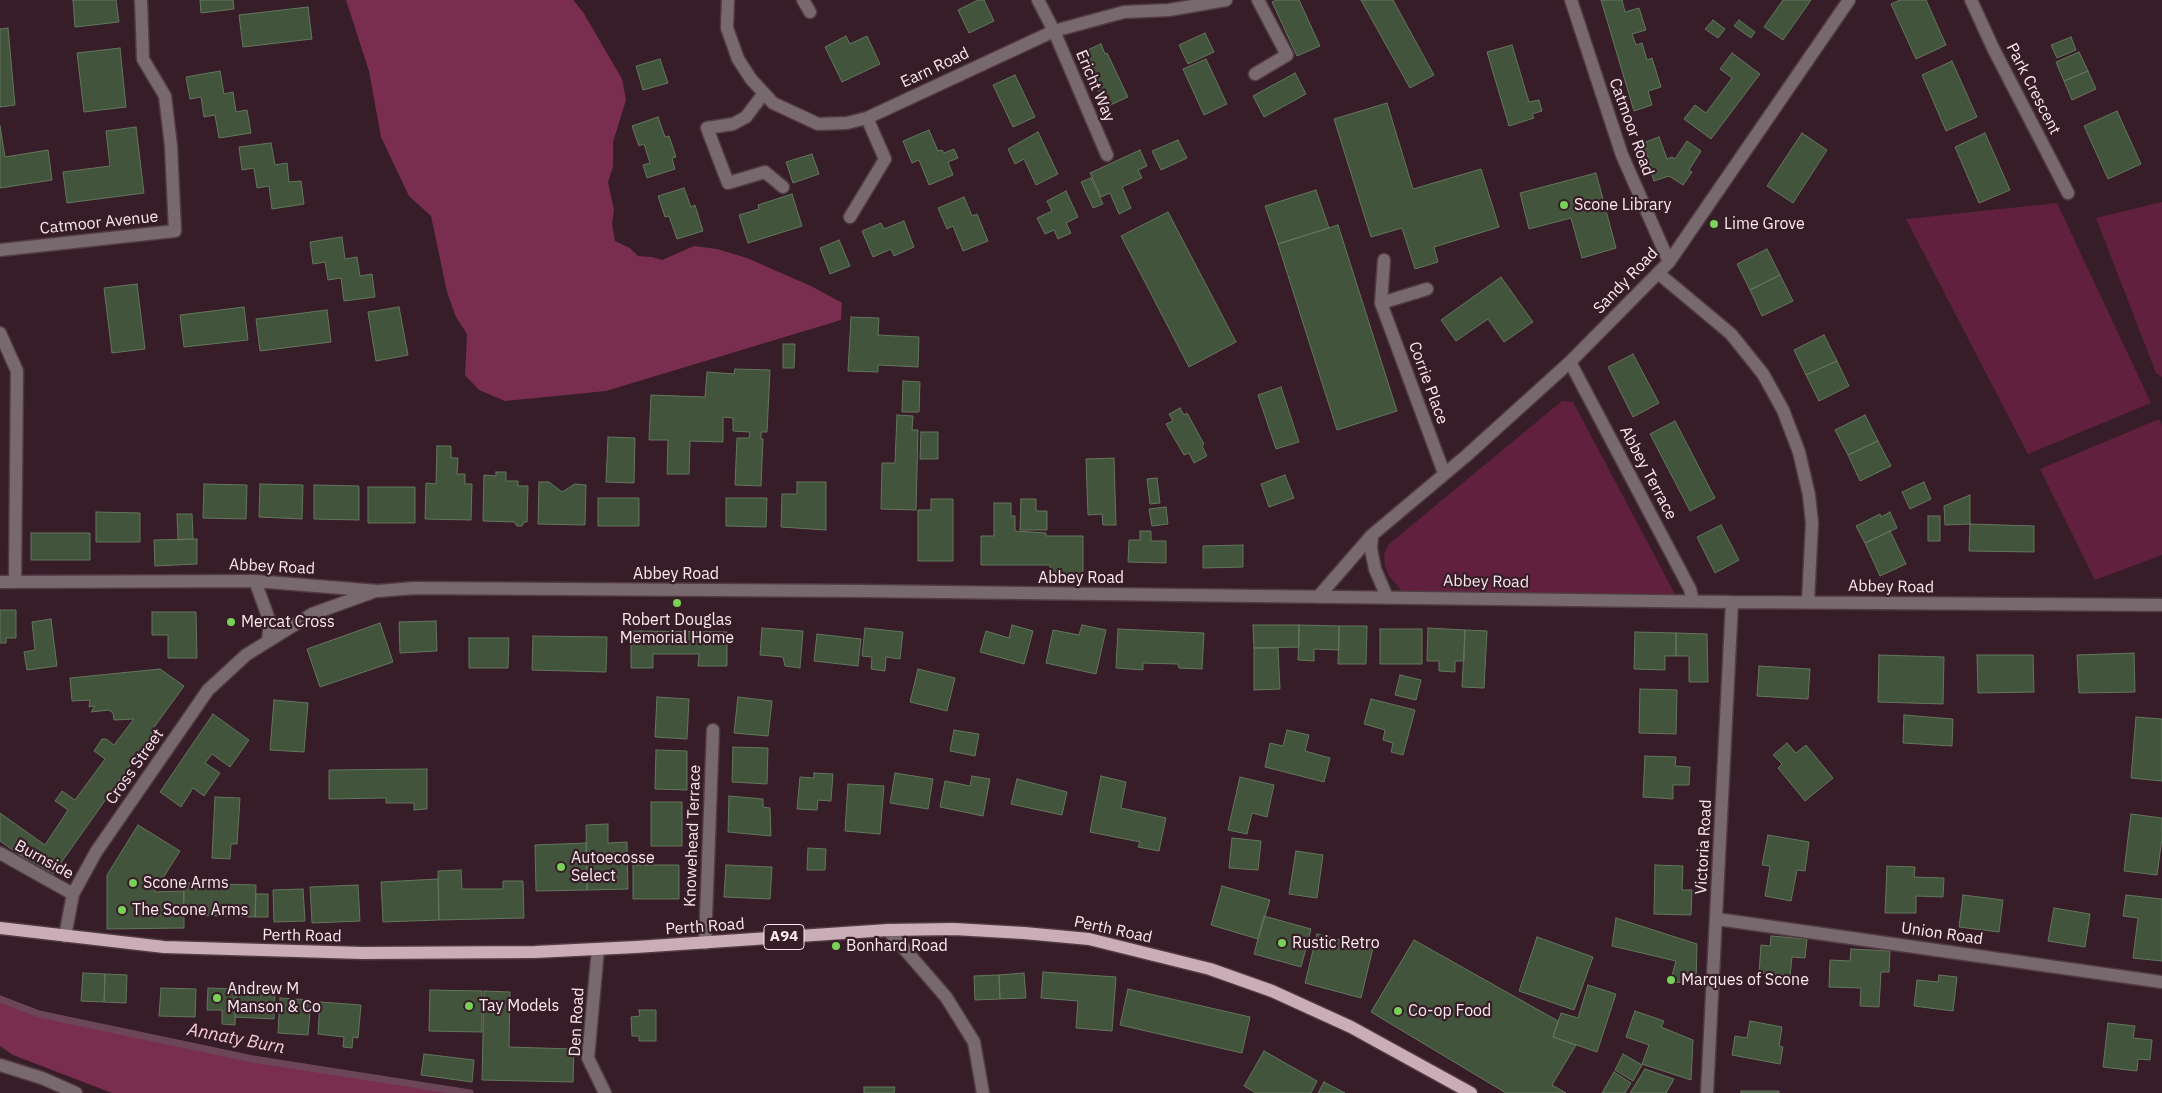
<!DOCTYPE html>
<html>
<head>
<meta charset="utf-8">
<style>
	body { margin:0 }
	canvas { display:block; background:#361d27 }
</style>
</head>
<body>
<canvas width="2162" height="1093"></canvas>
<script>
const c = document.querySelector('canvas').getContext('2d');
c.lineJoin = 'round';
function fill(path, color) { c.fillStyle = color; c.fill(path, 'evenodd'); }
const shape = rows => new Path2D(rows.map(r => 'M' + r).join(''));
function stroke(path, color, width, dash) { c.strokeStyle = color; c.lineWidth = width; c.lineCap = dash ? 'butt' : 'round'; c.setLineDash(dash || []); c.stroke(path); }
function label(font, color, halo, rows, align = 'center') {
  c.font = font + ' "IBM Plex Sans",sans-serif'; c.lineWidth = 4.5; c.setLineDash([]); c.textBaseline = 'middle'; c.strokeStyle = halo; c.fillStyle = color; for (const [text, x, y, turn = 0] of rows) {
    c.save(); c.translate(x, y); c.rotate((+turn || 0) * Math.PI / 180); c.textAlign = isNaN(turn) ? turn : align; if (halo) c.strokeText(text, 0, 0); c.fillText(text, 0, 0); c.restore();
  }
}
fill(shape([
	[2162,202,2162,377,2156,373,2096,218],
	[2057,203,2151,403,2028,454,1906,219],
	[1562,401,1573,402,1675,594,1669,600,1403,592,1389,576,1385,566,1384,554,1389,544],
	[2159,419,2162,425,2162,555,2095,580,2040,469]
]), '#61203d');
fill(shape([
	[346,0,573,0,583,12,622,79,626,100,613,142,613,167,608,182,614,210,612,223,615,241,630,248,638,256,652,257,662,260,694,246,717,249,747,258,813,287,842,303,841,320,606,391,505,401,479,390,465,375,467,334,456,317,447,292,431,216,409,196,381,137,369,71],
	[0,999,39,1014,253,1059,470,1093,112,1093,13,1055,0,1046]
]), '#792e4f');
stroke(shape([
	[0,999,39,1014,253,1059,470,1093]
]), '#6c4657', 7);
const building = shape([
	[73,0,116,0,119,22,75,27,73,0],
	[200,0,233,0,234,9,201,13,200,0],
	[978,0,984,0,994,21,969,33,958,10,978,0],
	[1276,0,1299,0,1320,46,1297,56,1272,2,1276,0],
	[1361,0,1393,0,1434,75,1410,88,1361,0],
	[1601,0,1622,0,1625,12,1639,8,1646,30,1632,34,1636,45,1642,43,1647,60,1652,58,1661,87,1648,91,1652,105,1634,111,1601,0],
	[1783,0,1811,0,1783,40,1764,27,1783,0],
	[1900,0,1926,0,1946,45,1916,59,1891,4,1900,0],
	[308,7,312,39,243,47,239,15,308,7],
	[1713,20,1725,29,1718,38,1705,29,1713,20],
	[1739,20,1755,32,1751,38,1734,26,1739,20],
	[8,28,15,105,0,107,0,29,8,28],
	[1205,33,1214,52,1188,64,1179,45,1205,33],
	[846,36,850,44,867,36,880,64,842,82,825,47,846,36],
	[2071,37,2076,50,2057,58,2051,45,2071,37],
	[1101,44,1105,54,1107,53,1128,97,1106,107,1086,63,1088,62,1083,52,1101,44],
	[1512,45,1529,102,1539,100,1542,111,1532,114,1534,118,1509,126,1487,52,1512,45],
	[120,48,126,107,84,112,77,53,120,48],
	[2079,52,2088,71,2064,81,2056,62,2079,52],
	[1732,53,1760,74,1711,139,1684,119,1695,105,1706,113,1732,78,1720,69,1732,53],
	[660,59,668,83,643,90,636,66,660,59],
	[1206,59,1227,104,1204,115,1183,69,1206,59],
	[1952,61,1977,117,1946,131,1922,75,1952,61],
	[220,71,224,94,233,92,236,112,247,110,251,133,219,138,215,115,204,117,201,97,190,99,186,77,220,71],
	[2088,71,2096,89,2072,100,2064,81,2088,71],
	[1295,73,1306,94,1264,117,1253,96,1295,73],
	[1015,75,1035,117,1013,127,993,85,1015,75],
	[1387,103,1413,189,1481,169,1499,227,1434,247,1438,262,1415,269,1402,228,1371,237,1334,119,1387,103],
	[2117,111,2141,164,2108,179,2084,126,2117,111],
	[658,117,665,137,669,136,676,157,672,158,675,169,647,178,643,165,650,163,644,144,639,146,632,126,658,117],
	[0,126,5,157,48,150,52,180,0,188,0,126],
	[136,127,144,193,67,203,63,172,110,166,106,131,136,127],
	[929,130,938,151,942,150,944,153,954,149,958,158,948,162,953,175,929,185,919,160,912,163,903,141,929,130],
	[1038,132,1058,174,1036,185,1024,159,1015,164,1008,149,1038,132],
	[1802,133,1827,150,1793,203,1767,186,1802,133],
	[1985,133,2010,190,1979,203,1955,147,1985,133],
	[1659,137,1667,159,1672,157,1675,159,1687,141,1701,151,1689,170,1692,172,1683,185,1669,176,1654,181,1649,167,1651,166,1643,143,1659,137],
	[1178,140,1187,158,1161,170,1152,151,1178,140],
	[271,143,275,165,287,163,289,182,301,181,304,204,272,209,269,186,257,188,254,168,242,170,239,147,271,143],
	[1140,150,1147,166,1138,170,1142,178,1122,187,1131,208,1119,214,1110,193,1101,197,1090,173,1140,150],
	[812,154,819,174,793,183,786,162,812,154],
	[1596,173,1616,248,1582,258,1571,218,1529,229,1520,193,1596,173],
	[1091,178,1103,204,1093,208,1081,182,1091,178],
	[684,188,691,207,695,205,703,231,677,239,669,216,665,217,658,196,684,188],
	[1316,190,1329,228,1278,244,1265,206,1316,190],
	[1066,191,1078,217,1066,223,1071,233,1058,239,1054,230,1045,234,1037,218,1052,211,1047,201,1066,191],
	[792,194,802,226,748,243,739,215,759,209,758,205,792,194],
	[964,197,972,216,977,214,988,241,963,251,953,226,947,229,938,208,964,197],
	[1168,212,1236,342,1189,367,1121,236,1168,212],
	[904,221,914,247,894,256,891,249,873,257,862,231,881,223,884,229,904,221],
	[1338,225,1397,411,1337,430,1278,244,1338,225],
	[342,237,345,259,357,257,360,276,372,274,375,297,344,301,341,278,328,280,325,262,313,264,310,242,342,237],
	[839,240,850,266,830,274,820,248,839,240],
	[1767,249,1780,275,1750,290,1737,264,1767,249],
	[1780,275,1793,301,1762,316,1750,290,1780,275],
	[1501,277,1533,322,1504,342,1488,319,1456,341,1441,320,1501,277],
	[137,284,145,349,112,353,104,288,137,284],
	[244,307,248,340,184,347,180,315,244,307],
	[399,307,408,355,376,361,368,312,399,307],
	[327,310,331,342,260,351,256,319,327,310],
	[851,317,879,318,878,335,919,337,918,367,878,365,878,372,848,371,851,317],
	[1824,335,1837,361,1806,375,1794,350,1824,335],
	[783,344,795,344,794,368,783,368,783,344],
	[1633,354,1659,403,1633,417,1608,367,1633,354],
	[1837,361,1849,386,1819,401,1806,375,1837,361],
	[735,369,770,370,767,432,761,432,761,439,763,439,761,486,735,485,737,438,749,438,750,432,733,431,733,418,723,417,723,442,690,441,689,474,667,474,668,440,649,440,651,395,705,397,707,372,734,374,735,369],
	[903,381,920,382,919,412,902,412,903,381],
	[1281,387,1299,442,1276,449,1258,395,1281,387],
	[1180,408,1184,415,1187,413,1204,444,1202,446,1207,456,1194,463,1189,453,1184,455,1166,424,1173,421,1169,414,1180,408],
	[897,415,913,416,912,430,918,430,916,510,881,509,882,463,895,463,897,415],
	[1865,415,1878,441,1848,455,1835,430,1865,415],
	[1675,421,1715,498,1690,511,1650,434,1675,421],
	[921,432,938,432,938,459,920,459,921,432],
	[608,437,635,438,634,483,606,482,608,437],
	[1878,441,1891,466,1860,481,1848,455,1878,441],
	[437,446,451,446,451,458,458,458,457,474,465,474,465,484,472,484,471,520,425,519,426,483,436,484,437,446],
	[1114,458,1116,525,1103,525,1102,514,1088,515,1086,459,1114,458],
	[496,472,506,472,506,481,518,481,518,486,528,486,527,522,524,522,522,526,517,526,514,522,483,521,484,475,496,476,496,472],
	[1285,475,1294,498,1269,507,1261,484,1285,475],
	[1157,478,1160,503,1150,504,1147,479,1157,478],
	[539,482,549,482,562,492,575,484,586,485,585,525,538,524,539,482],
	[797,482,826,482,826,530,781,527,782,494,797,494,797,482],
	[1924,482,1931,499,1910,509,1902,492,1924,482],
	[204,484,247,485,246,519,203,518,204,484],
	[260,484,303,485,302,519,259,517,260,484],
	[314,485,359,486,359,520,314,519,314,485],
	[368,487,415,487,415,523,368,523,368,487],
	[1970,495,1970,524,1945,525,1944,506,1970,495],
	[598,498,639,498,639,526,598,526,598,498],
	[726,498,767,498,766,527,726,526,726,498],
	[931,499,953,499,953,561,918,561,918,510,931,510,931,499],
	[1021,499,1036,499,1036,511,1047,511,1047,530,1020,530,1021,499],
	[994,503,1011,503,1011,516,1015,516,1015,531,1046,533,1046,536,1083,536,1083,579,1050,579,1050,565,981,565,981,536,994,536,994,503],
	[1166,507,1168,524,1152,526,1149,509,1166,507],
	[96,512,140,513,140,542,96,542,96,512],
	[1890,512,1897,528,1865,543,1856,526,1880,514,1881,517,1890,512],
	[177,514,192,514,193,539,178,540,177,514],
	[1928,516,1940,516,1940,541,1928,541,1928,516],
	[1970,524,2034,526,2034,552,1969,551,1970,524],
	[1721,525,1739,560,1715,573,1697,537,1721,525],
	[1140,531,1151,531,1151,541,1166,541,1166,563,1128,562,1129,540,1140,540,1140,531],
	[1890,531,1906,564,1880,576,1865,543,1890,531],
	[31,533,90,533,90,560,31,560,31,533],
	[197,539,197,564,155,566,154,540,197,539],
	[1243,545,1243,567,1203,568,1203,546,1243,545],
	[0,610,16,610,16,638,6,638,6,643,0,643,0,610],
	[152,612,196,612,197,658,168,658,168,635,152,635,152,612],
	[51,619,57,666,27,670,24,652,35,650,32,622,51,619],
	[436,621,437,651,400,653,399,622,436,621],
	[380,623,393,662,320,687,307,649,380,623],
	[1012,625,1033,631,1024,664,980,652,986,631,1009,638,1012,625],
	[1082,625,1106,630,1096,674,1046,663,1053,630,1079,635,1082,625],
	[1253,625,1299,625,1299,647,1254,648,1253,625],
	[1299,625,1339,626,1339,650,1314,649,1314,661,1298,660,1299,625],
	[1339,626,1367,626,1366,664,1338,664,1339,626],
	[762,628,803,631,800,668,785,666,783,657,760,655,762,628],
	[865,628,903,632,900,659,886,657,885,671,871,669,872,657,862,656,865,628],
	[1428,628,1465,630,1464,661,1455,661,1455,672,1439,671,1439,661,1427,661,1428,628],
	[1118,629,1204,633,1202,669,1179,668,1178,664,1143,663,1143,670,1116,668,1118,629],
	[1380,629,1422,629,1422,664,1380,664,1380,629],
	[1465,630,1487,631,1484,688,1462,687,1465,630],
	[631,631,727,632,727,666,698,666,699,654,653,654,653,668,631,668,631,631],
	[1635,632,1676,633,1676,656,1665,656,1665,670,1634,669,1635,632],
	[1676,633,1707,634,1708,682,1689,682,1689,656,1676,656,1676,633],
	[817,634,861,639,858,666,814,661,817,634],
	[533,636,607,637,606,672,532,670,533,636],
	[469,638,509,638,508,668,469,668,469,638],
	[1254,648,1278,648,1280,689,1254,690,1254,648],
	[2134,653,2135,692,2079,693,2077,655,2134,653],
	[1879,655,1944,657,1943,704,1878,702,1879,655],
	[1977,655,2033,655,2034,692,1978,693,1977,655],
	[1759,666,1810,669,1808,699,1757,696,1759,666],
	[160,669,184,686,152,730,152,734,51,877,0,841,0,813,45,845,68,810,55,801,62,791,75,800,105,759,94,751,102,739,106,739,114,745,134,719,114,720,113,713,109,710,91,712,95,706,89,707,90,700,72,701,70,678,160,669],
	[918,669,955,678,947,711,910,702,918,669],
	[1400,675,1421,680,1416,700,1395,695,1400,675],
	[1640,689,1677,690,1676,734,1639,733,1640,689],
	[657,697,689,699,687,739,655,737,657,697],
	[738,697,772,701,768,736,734,733,738,697],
	[1371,699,1415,710,1403,755,1391,752,1393,743,1383,740,1385,730,1364,724,1371,699],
	[274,700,308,703,304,752,270,750,274,700],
	[213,714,249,740,230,767,212,754,205,763,220,773,204,796,193,788,181,807,160,792,213,714],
	[1904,715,1953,719,1952,746,1903,743,1904,715],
	[2136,717,2162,719,2162,781,2131,778,2136,717],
	[954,730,979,734,975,756,950,751,954,730],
	[1287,730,1309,735,1305,751,1330,758,1324,782,1265,767,1270,743,1283,746,1287,730],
	[1787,743,1796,753,1806,745,1833,778,1805,801,1778,768,1782,764,1773,755,1787,743],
	[733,747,768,748,767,784,732,782,733,747],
	[656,750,687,751,687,790,655,789,656,750],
	[1645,756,1676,757,1675,766,1690,767,1689,785,1673,785,1673,799,1643,797,1645,756],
	[427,769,427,809,414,810,414,803,386,803,386,798,329,799,329,770,427,769],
	[814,773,833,774,831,801,818,800,817,810,797,809,800,777,814,778,814,773],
	[895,773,933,779,928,809,890,803,895,773],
	[972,776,990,779,983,816,940,807,945,781,970,786,972,776],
	[1101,776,1126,782,1121,808,1166,818,1159,851,1138,847,1140,842,1090,832,1101,776],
	[1240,777,1274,785,1267,817,1252,813,1247,834,1228,830,1240,777],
	[1017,779,1067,792,1062,815,1011,804,1017,779],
	[848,784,884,786,880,834,845,831,848,784],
	[729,796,763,799,763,807,770,808,771,836,728,832,729,796],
	[215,797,240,798,237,844,231,844,230,859,212,858,215,797],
	[651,802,682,802,682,846,651,846,651,802],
	[2131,814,2162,818,2162,838,2157,875,2124,871,2131,814],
	[608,824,608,843,627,842,628,889,587,890,586,825,608,824],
	[138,825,180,851,154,892,184,891,184,928,107,929,107,875,138,825],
	[1768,835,1809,842,1805,871,1797,870,1791,901,1765,896,1770,866,1762,865,1768,835],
	[1232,838,1261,841,1258,870,1229,868,1232,838],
	[586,843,587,890,536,891,535,845,586,843],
	[808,848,826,849,825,870,807,870,808,848],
	[1296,851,1323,855,1317,898,1289,894,1296,851],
	[633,865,679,865,679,899,633,899,633,865],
	[726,865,772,867,770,899,724,897,726,865],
	[1655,865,1683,866,1682,890,1692,890,1691,915,1654,914,1655,865],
	[1887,866,1915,867,1914,877,1944,878,1943,897,1916,896,1916,913,1885,913,1887,866],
	[461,870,462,889,503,889,503,881,523,881,524,918,439,920,438,871,461,870],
	[438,879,439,920,383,922,381,882,438,879],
	[184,883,256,885,255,917,183,915,184,883],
	[358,885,360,921,312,923,310,887,358,885],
	[1222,886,1270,900,1258,939,1211,925,1222,886],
	[303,889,305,921,274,922,273,890,303,889],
	[256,894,268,894,268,917,255,917,256,894],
	[1963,895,2003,900,1999,932,1959,927,1963,895],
	[2126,895,2162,899,2162,961,2133,958,2138,918,2123,916,2126,895],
	[2054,908,2090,914,2085,947,2048,941,2054,908],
	[1264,916,1311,929,1301,967,1254,954,1264,916],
	[1616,918,1697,944,1696,983,1670,982,1676,961,1612,946,1616,918],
	[1317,934,1373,948,1361,998,1305,983,1317,934],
	[1771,936,1807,939,1805,958,1792,957,1790,976,1759,973,1761,945,1770,946,1771,936],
	[1537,937,1593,957,1574,1010,1519,991,1537,937],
	[1414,940,1558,1021,1553,1037,1576,1045,1552,1085,1566,1093,1506,1093,1371,1012,1414,940],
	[1851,949,1890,951,1889,972,1881,972,1879,1007,1860,1006,1861,988,1829,987,1830,960,1850,961,1851,949],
	[1043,972,1116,977,1112,1031,1076,1028,1078,1001,1041,998,1043,972],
	[83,973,105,974,104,1002,81,1001,83,973],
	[1024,973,1026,998,1000,999,999,975,1024,973],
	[105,974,127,975,126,1003,104,1002,105,974],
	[999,975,1000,999,975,1000,974,976,999,975],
	[1939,975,1957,977,1953,1011,1914,1006,1917,980,1938,982,1939,975],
	[1588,985,1616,994,1597,1052,1553,1037,1561,1013,1578,1018,1588,985],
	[161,988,196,989,195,1017,159,1016,161,988],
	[208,988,236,989,235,1025,222,1024,222,1010,207,1010,208,988],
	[236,989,275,990,274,1019,235,1017,236,989],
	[1128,989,1250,1017,1242,1053,1120,1025,1128,989],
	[430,990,482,991,482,1032,429,1031,430,990],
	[484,991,510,992,509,1047,574,1049,573,1082,482,1080,484,991],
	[280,998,311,1000,308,1035,278,1033,280,998],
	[320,1002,361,1005,358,1038,353,1037,352,1048,343,1047,344,1037,318,1034,320,1002],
	[639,1010,656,1010,656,1041,639,1041,639,1036,632,1036,631,1017,640,1016,639,1010],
	[1635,1011,1664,1021,1661,1027,1693,1040,1691,1080,1642,1064,1649,1045,1626,1037,1635,1011],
	[1750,1021,1782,1027,1779,1046,1783,1047,1780,1064,1732,1055,1735,1036,1747,1038,1750,1021],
	[2108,1023,2135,1026,2133,1038,2152,1040,2150,1060,2138,1059,2137,1071,2103,1067,2108,1023],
	[1264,1051,1317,1081,1311,1093,1256,1093,1244,1086,1264,1051],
	[424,1054,474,1060,472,1082,421,1075,424,1054],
	[1623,1054,1642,1065,1633,1081,1615,1070,1623,1054],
	[1645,1069,1674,1079,1666,1093,1630,1093,1645,1069],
	[1614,1072,1631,1083,1625,1093,1602,1093,1614,1072],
	[1324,1082,1345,1093,1318,1093,1324,1082],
	[864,1087,895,1087,894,1093,864,1093,864,1087],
	[1741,1091,1779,1091,1779,1093,1741,1093,1741,1091]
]);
fill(building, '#42543c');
stroke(building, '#63765d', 1);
const minor = shape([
	[728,0,727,28,738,59,751,79,773,103,818,124,847,123,867,118,1054,31,1124,12,1169,10,1226,0],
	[803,0,810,12],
	[1038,0,1054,31,1107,155],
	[1571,0,1622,155,1669,262],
	[1971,0,1993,48,2068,193],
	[1255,74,1287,55,1258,0],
	[764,93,746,117,733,124,707,128,728,183,765,172,783,187],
	[850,217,885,159,867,118],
	[0,250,175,231,171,146,165,96,143,59,141,0],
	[1384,260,1381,303,1444,473],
	[1658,273,1731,334,1763,374,1783,410,1799,452,1809,495,1812,523,1808,602],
	[1381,303,1427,289],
	[0,333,17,371,15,582],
	[1570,362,1690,589,1693,601],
	[1372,535,1371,549,1375,569,1387,597],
	[255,581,270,622,268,641],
	[0,582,255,581,378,591,414,588,863,591,1732,602,2162,605],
	[1318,597,1372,535,1466,456,1570,362,1669,262,1849,0],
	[0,853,73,894],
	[1717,919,2162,982],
	[888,930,946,997,974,1042,983,1093],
	[65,936,73,894,96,852,208,690,246,655,312,614,373,592],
	[705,943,713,730],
	[598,949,588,1058,605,1093],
	[0,1065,42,1078,76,1093],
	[1707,1093,1732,602]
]);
const major = shape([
	[0,928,164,947,362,953,535,952,636,947,888,930,954,929,1024,933,1089,939,1210,969,1272,991,1351,1027,1471,1093]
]);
stroke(minor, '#523a43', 15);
stroke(major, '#523a43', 15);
stroke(minor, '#77696e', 12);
stroke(major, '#caadb7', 12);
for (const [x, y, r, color] of [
	[1564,205,5,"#79d157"],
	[1714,224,5,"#79d157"],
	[677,603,5,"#79d157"],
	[231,622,5,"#79d157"],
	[561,867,5,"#79d157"],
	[133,883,5,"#79d157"],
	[122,910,5,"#79d157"],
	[1282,943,5,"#79d157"],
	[836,946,5,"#79d157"],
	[1671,980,5,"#79d157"],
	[217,998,5,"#79d157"],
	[469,1006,5,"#79d157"],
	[1398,1011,5,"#79d157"]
]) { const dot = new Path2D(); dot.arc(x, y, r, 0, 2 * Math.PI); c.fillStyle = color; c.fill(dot); stroke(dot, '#361d27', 2); }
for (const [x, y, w] of [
	[784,937,40]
]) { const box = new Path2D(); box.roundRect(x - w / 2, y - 12.5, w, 25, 4); c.fillStyle = '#361d27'; c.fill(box); stroke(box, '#fceaf0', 1); }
label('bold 15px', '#fceaf0', null, [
	["A94",784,937]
]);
label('16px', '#fceaf0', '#361d27', [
	["Earn Road",935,68,-25],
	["Ericht Way",1095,86,67],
	["Park Crescent",2033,89,63],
	["Catmoor Road",1631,127,70],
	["Catmoor Avenue",99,223,-6],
	["Sandy Road",1626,281,-46],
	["Corrie Place",1428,383,70],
	["Abbey Terrace",1648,473,62],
	["Abbey Road",272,567,3],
	["Abbey Road",676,574],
	["Abbey Road",1081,578],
	["Abbey Road",1486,582,1],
	["Abbey Road",1891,587,1],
	["Cross Street",135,767,-55],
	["Knowehead Terrace",693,836,-88],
	["Victoria Road",1704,847,-87],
	["Burnside",44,860,29],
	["Perth Road",705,927,-4],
	["Perth Road",1113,930,12],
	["Union Road",1942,934,8],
	["Perth Road",302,936,1],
	["Den Road",577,1022,-87]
]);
label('16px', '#fceaf0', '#361d27', [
	["Scone Library",1574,205],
	["Lime Grove",1724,224],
	["Robert Douglas",677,620,"center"],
	["Memorial Home",677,638,"center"],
	["Mercat Cross",241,622],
	["Autoecosse",571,858],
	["Select",571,876],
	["Scone Arms",143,883],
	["The Scone Arms",132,910],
	["Rustic Retro",1292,943],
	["Bonhard Road",846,946],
	["Marques of Scone",1681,980],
	["Andrew M",227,989],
	["Manson & Co",227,1007],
	["Tay Models",479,1006],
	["Co-op Food",1408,1011]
], 'left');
label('italic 18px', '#f8cada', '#361d27', [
	["Annaty Burn",236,1039,11]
]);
</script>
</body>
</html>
